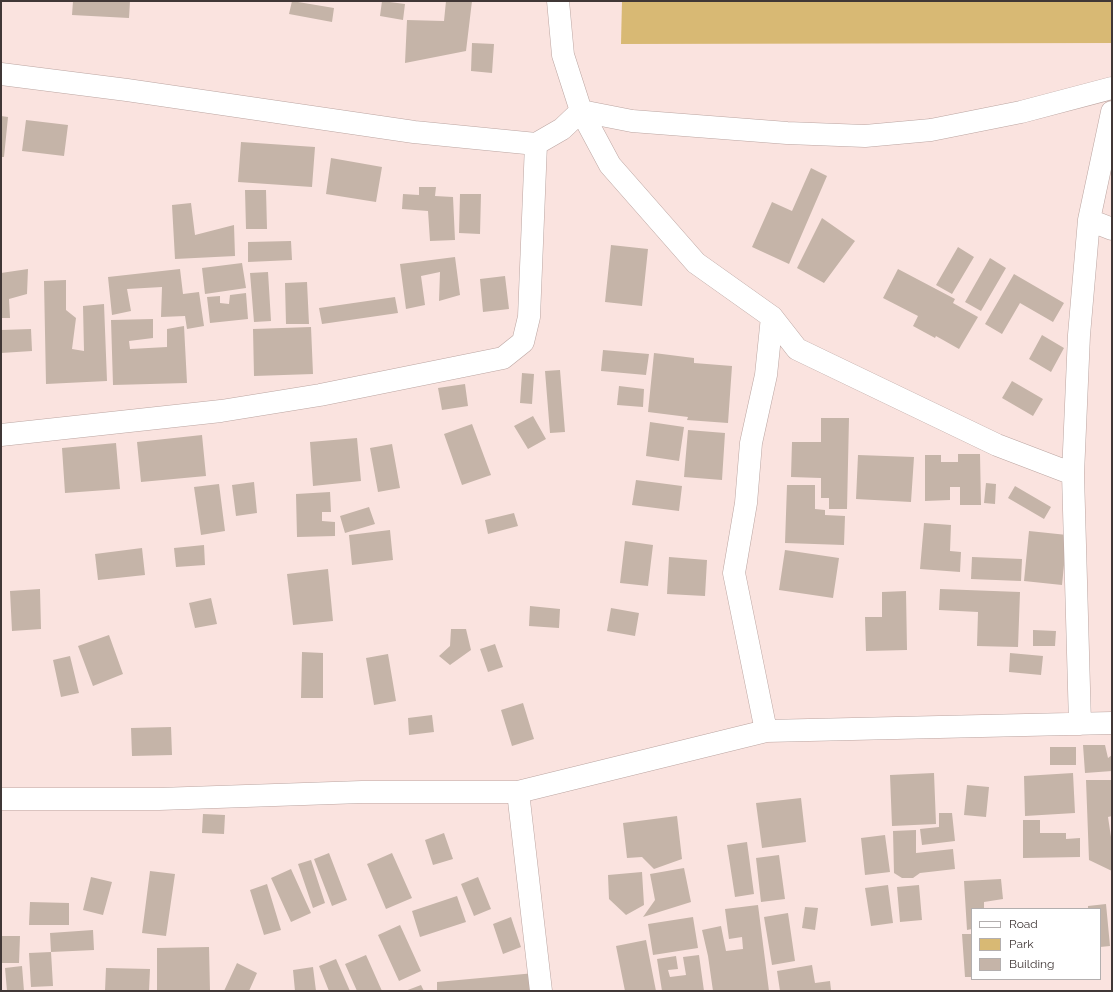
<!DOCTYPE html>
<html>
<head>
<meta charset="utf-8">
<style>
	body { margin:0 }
	#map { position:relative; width:1113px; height:992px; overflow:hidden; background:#fae3df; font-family:Raleway,sans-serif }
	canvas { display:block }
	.frame { position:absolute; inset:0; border:2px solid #403736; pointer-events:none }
	.legend { position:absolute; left:971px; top:908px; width:130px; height:72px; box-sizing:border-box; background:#fff; border:1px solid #b3afaf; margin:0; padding:5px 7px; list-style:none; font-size:12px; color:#403736 }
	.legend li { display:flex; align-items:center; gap:8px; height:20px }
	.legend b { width:20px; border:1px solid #b3afaf }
</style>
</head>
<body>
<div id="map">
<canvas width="1113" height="992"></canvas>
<div class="frame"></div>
<ul class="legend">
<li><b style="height:5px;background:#fff"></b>Road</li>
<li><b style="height:11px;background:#d8b974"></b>Park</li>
<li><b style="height:11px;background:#c5b4a8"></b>Building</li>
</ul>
</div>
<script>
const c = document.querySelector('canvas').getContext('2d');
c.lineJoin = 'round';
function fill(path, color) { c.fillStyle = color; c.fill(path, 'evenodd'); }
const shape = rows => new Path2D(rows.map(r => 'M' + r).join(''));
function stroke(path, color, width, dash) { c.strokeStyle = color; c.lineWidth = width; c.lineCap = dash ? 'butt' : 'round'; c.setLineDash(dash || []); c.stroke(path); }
fill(shape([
	[622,1,1112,1,1112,43,621,44]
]), '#d8b974');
fill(shape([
	[73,1,130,1,129,18,72,15],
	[292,1,334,8,332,22,289,14],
	[382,1,405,4,403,20,380,16],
	[446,1,472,1,466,51,405,63,407,20,444,21],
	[472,43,494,44,492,73,471,71],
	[1,116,8,117,4,157,1,157],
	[26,120,68,125,64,156,22,151],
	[241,142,315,147,312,187,238,182],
	[331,158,382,167,376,202,326,194],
	[811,168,827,176,789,264,752,247,772,202,792,211],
	[419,187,436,187,435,196,453,197,455,240,430,241,428,211,402,209,403,194,419,195],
	[245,190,266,190,267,229,246,229],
	[460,194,481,194,480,234,459,233],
	[191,203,195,235,234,225,235,256,175,259,172,205],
	[822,218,855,241,824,283,797,268],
	[291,241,292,260,248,262,248,242],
	[611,245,648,249,642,306,605,302],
	[958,247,974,257,952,294,936,285],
	[455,257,460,295,439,301,440,272,421,276,425,305,406,309,400,264],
	[990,258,1006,268,981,311,965,302],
	[242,263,246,288,205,294,202,268],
	[28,269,27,294,9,299,10,318,1,318,1,273],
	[180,269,183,294,199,292,204,326,187,329,185,316,161,317,162,287,127,289,131,311,112,315,108,277],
	[898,269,955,299,953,303,978,317,959,349,936,336,935,338,913,326,918,316,883,298],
	[268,272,271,321,254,322,250,273],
	[1014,274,1064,303,1053,322,1020,303,1002,334,985,324],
	[505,276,509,309,483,312,480,279],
	[66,280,66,310,76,318,72,349,84,351,83,306,104,304,107,381,46,384,44,281],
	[307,282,309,324,286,324,285,283],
	[246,293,248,319,210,323,207,297,220,296,220,303,229,304,230,295],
	[395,297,398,313,322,324,319,308],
	[153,319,153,338,129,341,130,349,167,347,167,329,184,326,187,383,113,385,111,320],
	[311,327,313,374,254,376,253,329],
	[31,329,32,351,1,353,1,330],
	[1042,335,1064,348,1051,372,1029,359],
	[603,350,649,354,646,375,601,371],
	[654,353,694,358,694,363,732,366,728,423,687,420,688,417,648,412],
	[560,370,565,432,550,433,545,371],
	[522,373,534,374,532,404,520,403],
	[1012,381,1043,399,1033,416,1002,398],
	[465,384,468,406,442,410,438,388],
	[619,386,644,389,643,407,617,405],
	[533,416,546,439,528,449,514,426],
	[821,418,849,418,847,509,829,509,829,498,821,498,821,478,791,477,792,442,821,442],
	[650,422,684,427,679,461,646,456],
	[472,424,491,475,462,485,444,434],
	[688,430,725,433,722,480,684,477],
	[202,435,206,476,141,482,137,442],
	[357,438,361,481,313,486,310,442],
	[116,443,120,489,65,493,62,448],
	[392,444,400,488,378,492,370,448],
	[958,454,980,454,981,505,960,505,960,487,950,487,950,500,925,501,925,455,941,455,941,462,958,462],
	[858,455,914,457,911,502,856,499],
	[636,480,682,486,679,511,632,505],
	[254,482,257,513,236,516,232,485],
	[986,483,996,484,995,504,984,503],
	[219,484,225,531,201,535,194,487],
	[787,485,815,485,815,509,825,510,825,515,845,516,844,545,785,543],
	[1015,486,1051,507,1044,519,1008,498],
	[330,492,331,512,322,512,322,521,335,522,335,536,297,537,296,494],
	[369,507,375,524,345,533,340,516],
	[514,513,518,526,488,534,485,520],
	[924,523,951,525,950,551,961,552,960,572,920,569],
	[390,530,393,560,352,565,349,535],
	[1029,531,1067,535,1062,585,1024,581],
	[625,541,653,545,648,586,620,583],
	[204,545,205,565,176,567,174,548],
	[142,548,145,575,98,580,95,554],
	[785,550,839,558,833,598,779,590],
	[669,557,707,560,705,596,667,594],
	[972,557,1022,559,1021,581,971,579],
	[328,569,333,621,293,625,287,574],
	[40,589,41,629,12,631,10,591],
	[940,589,1020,592,1018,647,977,646,978,612,939,610],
	[906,591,907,650,866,651,865,617,882,617,882,592],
	[211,598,217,624,195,628,189,603],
	[530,606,560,609,559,628,529,626],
	[611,608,639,613,635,636,607,631],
	[451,629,466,629,471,650,450,665,439,656,450,646],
	[1033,630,1056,631,1055,646,1033,646],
	[109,635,123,674,93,686,78,646],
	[495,644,503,667,488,672,480,649],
	[302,652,323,653,323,698,301,698],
	[1010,653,1043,656,1041,675,1009,672],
	[388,654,396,701,374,705,366,658],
	[70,656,79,693,61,697,53,660],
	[523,703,534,739,512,746,501,710],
	[432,715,434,732,409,735,408,718],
	[171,727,172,755,132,756,131,728],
	[1083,745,1105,745,1108,758,1112,755,1112,771,1085,773],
	[1050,747,1076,747,1076,765,1050,765],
	[934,773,936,824,892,826,890,775],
	[1073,773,1075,813,1025,816,1024,776],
	[1086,780,1112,780,1112,816,1108,817,1111,837,1112,837,1112,871,1089,860],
	[967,785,989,787,986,817,964,815],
	[801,798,806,842,762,848,756,803],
	[939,813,952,813,955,841,922,845,920,829,939,827],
	[203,814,225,815,224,834,202,833],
	[677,816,682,859,654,869,642,857,627,858,623,823],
	[1023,820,1040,820,1040,833,1066,833,1066,839,1080,838,1080,857,1023,858],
	[916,830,916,853,953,849,955,869,920,873,913,878,902,878,894,873,893,831],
	[444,833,453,859,433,865,425,840],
	[885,835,890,872,865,875,861,838],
	[747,842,754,894,735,897,727,845],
	[329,853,347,900,332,906,314,859],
	[392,853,412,898,386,909,367,864],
	[779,855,785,899,761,902,756,858],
	[311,860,325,903,313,908,298,864],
	[684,868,691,902,643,917,655,900,650,874],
	[291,869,311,913,291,922,271,878],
	[150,871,175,874,166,936,142,933],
	[642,872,644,905,626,915,609,899,608,875],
	[91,877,112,882,103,915,83,910],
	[478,877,491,909,474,916,461,884],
	[1001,879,1003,899,984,902,984,909,972,909,972,929,967,930,964,881],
	[267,884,281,930,264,935,250,890],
	[888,885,893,923,871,926,865,888],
	[919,885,922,920,900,922,897,887],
	[457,896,466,922,420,937,412,911],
	[30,902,69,903,69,925,29,925],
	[1106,904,1110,946,1100,947,1100,909,1088,909,1088,906],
	[758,905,769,991,713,991,708,956,702,930,721,926,726,951,743,949,742,937,729,939,725,909],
	[805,907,818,908,815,930,802,928],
	[788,913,795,961,772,965,764,917],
	[511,917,521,947,503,954,493,924],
	[693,917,698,948,653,955,648,924],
	[400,925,421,971,399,981,378,935],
	[93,930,94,950,51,952,53,986,31,987,29,953,51,952,50,933],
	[962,934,972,934,972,977,965,977],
	[1,936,20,936,19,963,1,963],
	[646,940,656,991,625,991,616,946],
	[209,947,210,991,157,991,157,948],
	[366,955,382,991,357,991,345,964],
	[699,955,704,991,662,991,657,959,676,956,678,969,668,970,670,977,686,975,683,957],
	[336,959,350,991,329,991,319,966],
	[237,963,257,973,249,991,224,991],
	[812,965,815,983,830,981,831,990,780,991,777,971],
	[22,966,24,991,7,991,5,968],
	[313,967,316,991,295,991,293,970],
	[106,968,150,969,149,991,105,991],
	[535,973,537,991,437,991,437,982],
	[421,985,424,991,405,991]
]), '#c5b4a8');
const minor = shape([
	[558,1,563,55,581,111,632,121,787,133,865,136,931,130,1021,112,1112,88],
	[1,74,127,90,414,132,536,144,562,129,581,111,610,165,696,263,772,317,766,375,751,443,746,503,734,573,766,731],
	[1089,220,1112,229],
	[772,317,797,349,997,445,1073,474],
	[1,435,221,411,320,395,503,358,523,342,529,317,536,144],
	[1080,724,1073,474,1079,335,1089,220,1112,112],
	[518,792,541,991],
	[1,799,159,799,362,792,518,792,766,731,1112,723]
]);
stroke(minor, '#bba5a1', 23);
stroke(minor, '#fff', 22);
</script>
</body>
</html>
